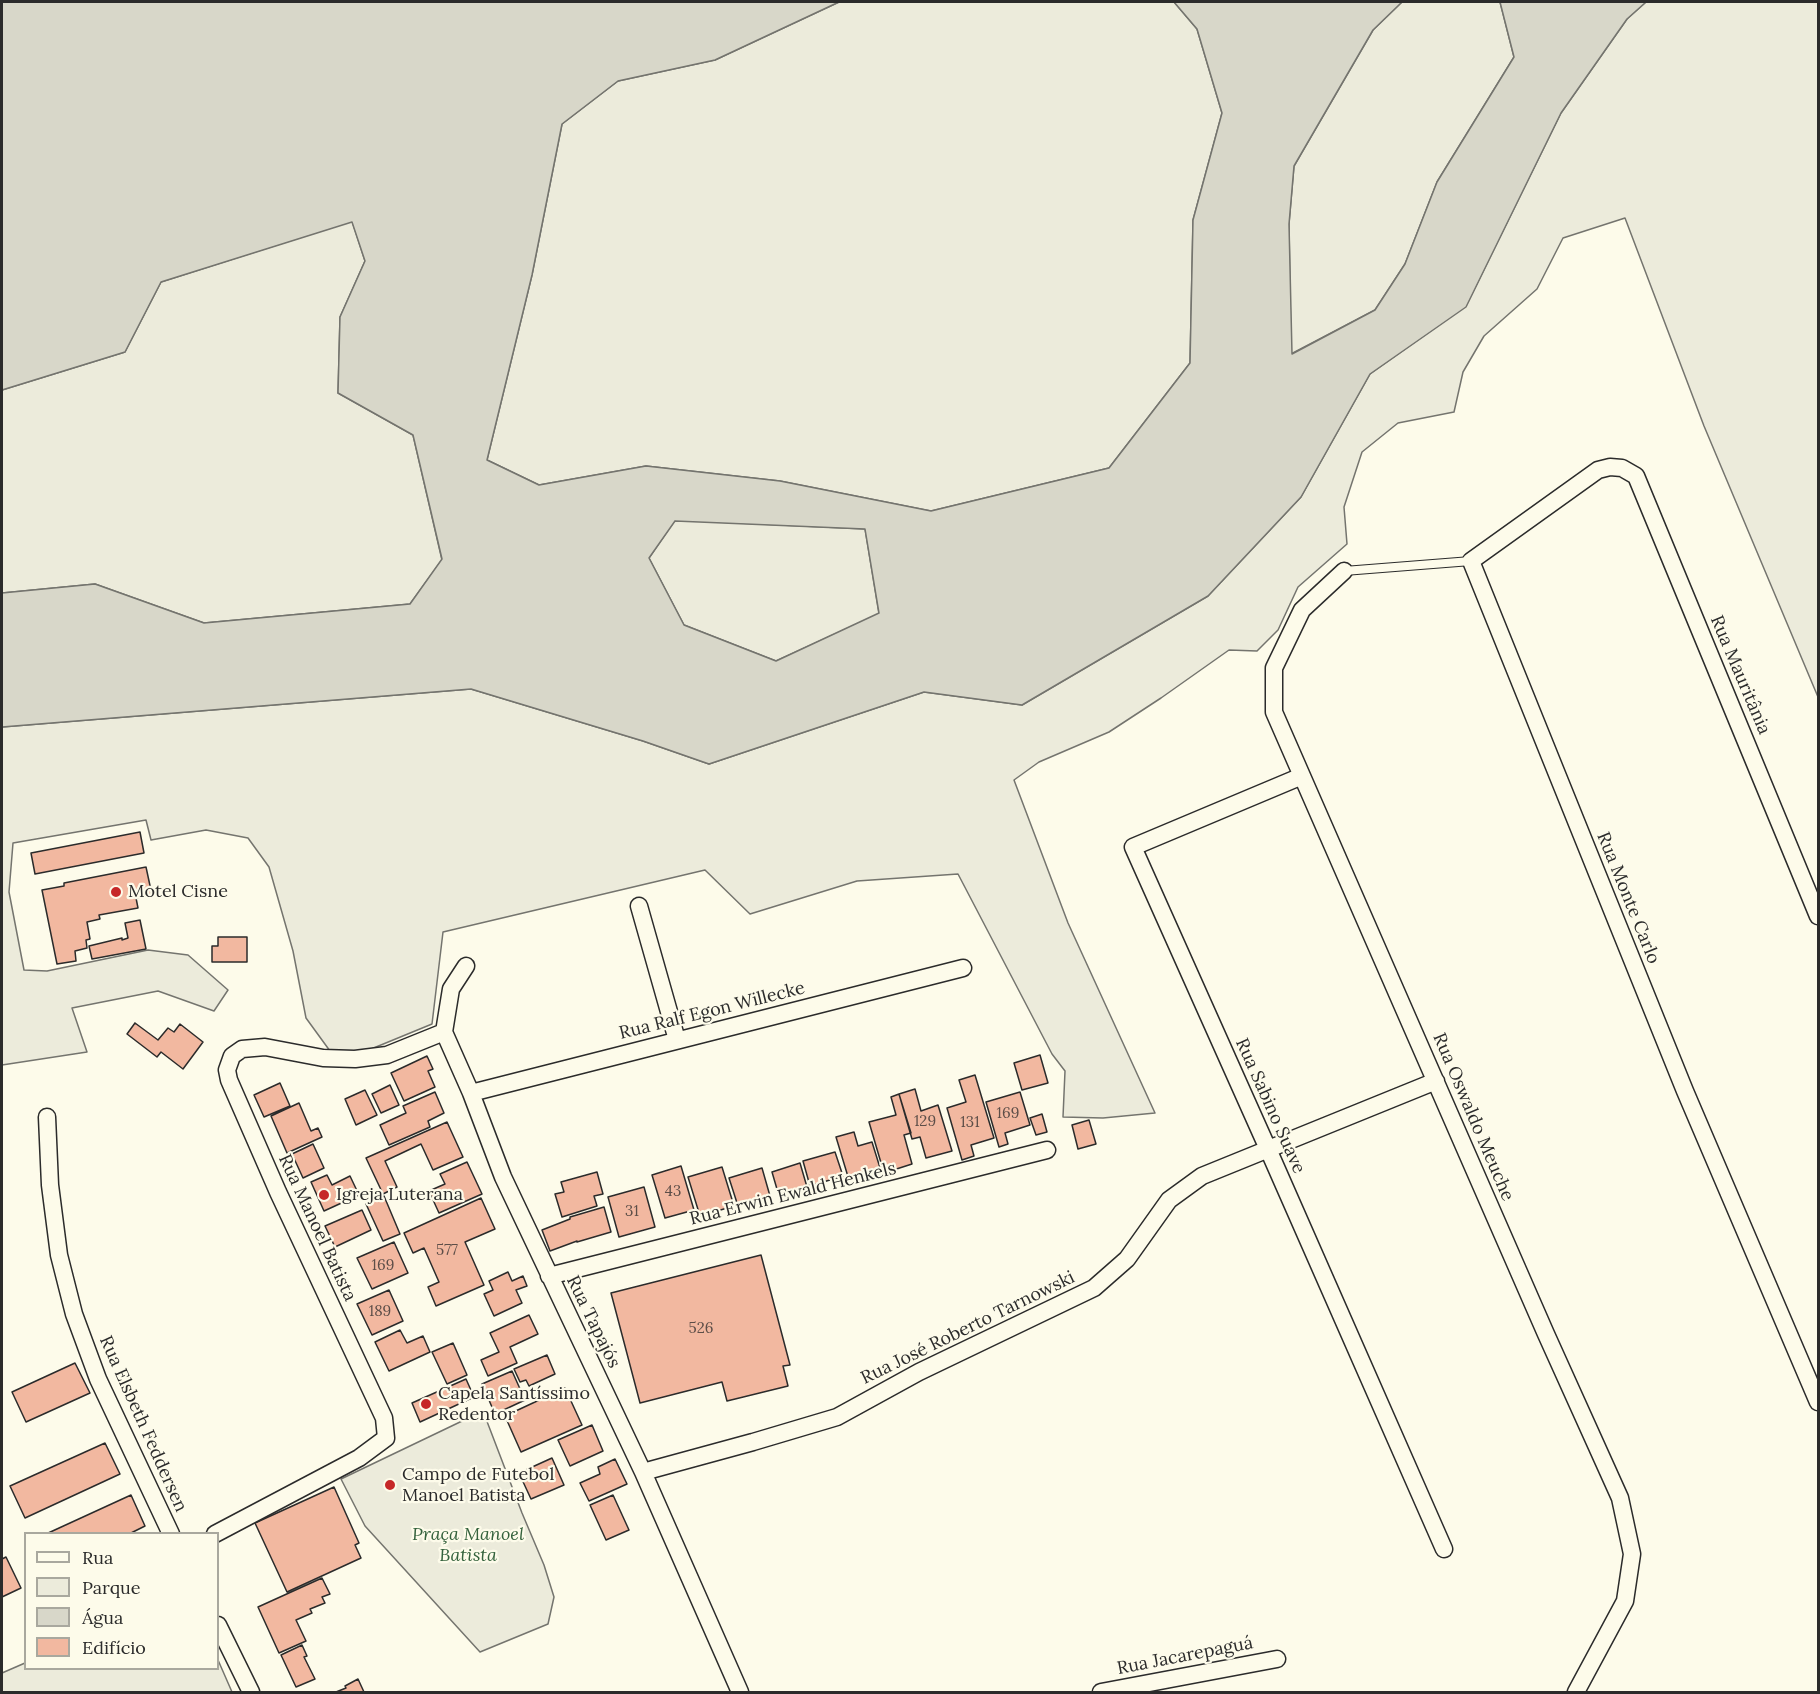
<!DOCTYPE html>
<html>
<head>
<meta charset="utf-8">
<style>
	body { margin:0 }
	#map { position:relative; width:1820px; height:1694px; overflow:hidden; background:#fdfbea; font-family:Lora,serif }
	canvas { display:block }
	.frame { position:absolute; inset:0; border:3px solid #2b2b2b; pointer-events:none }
	.legend { position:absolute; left:24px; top:1532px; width:195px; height:138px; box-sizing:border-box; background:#fdfbea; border:2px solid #a9a89e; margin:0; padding:8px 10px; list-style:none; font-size:18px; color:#2b2b2b }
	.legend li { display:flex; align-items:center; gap:12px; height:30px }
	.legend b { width:30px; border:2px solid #a9a89e }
</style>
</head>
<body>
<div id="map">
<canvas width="1820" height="1694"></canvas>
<div class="frame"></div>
<ul class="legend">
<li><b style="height:8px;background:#fdfbea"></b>Rua</li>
<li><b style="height:16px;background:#ecebdb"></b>Parque</li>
<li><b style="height:16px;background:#d8d7c9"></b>Água</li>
<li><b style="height:16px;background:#f2b8a0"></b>Edifício</li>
</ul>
</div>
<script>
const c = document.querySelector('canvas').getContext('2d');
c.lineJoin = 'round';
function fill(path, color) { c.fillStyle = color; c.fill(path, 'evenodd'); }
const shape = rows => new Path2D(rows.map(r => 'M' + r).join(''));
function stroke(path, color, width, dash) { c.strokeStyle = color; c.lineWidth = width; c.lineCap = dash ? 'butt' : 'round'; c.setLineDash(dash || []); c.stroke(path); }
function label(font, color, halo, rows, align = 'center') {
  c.font = font + ' Lora,serif'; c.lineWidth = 4.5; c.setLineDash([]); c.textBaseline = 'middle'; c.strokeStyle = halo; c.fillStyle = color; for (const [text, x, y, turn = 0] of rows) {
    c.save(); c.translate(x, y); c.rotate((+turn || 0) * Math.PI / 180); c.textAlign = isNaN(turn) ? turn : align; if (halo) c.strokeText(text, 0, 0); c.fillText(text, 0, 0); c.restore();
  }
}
const green = shape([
	[839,2,1174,2,1197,29,1222,113,1193,220,1190,363,1109,468,931,511,780,481,646,466,539,485,487,460,532,275,562,124,618,81,715,60,839,2],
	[1402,2,1500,2,1514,57,1437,182,1405,264,1375,310,1291,354,1289,224,1294,166,1373,30,1402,2],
	[1646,2,1818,2,1818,697,1704,426,1625,218,1563,238,1537,289,1484,336,1463,372,1454,412,1398,423,1362,452,1344,507,1347,544,1298,587,1278,630,1257,651,1229,650,1161,698,1109,732,1039,762,1014,780,1068,923,1155,1113,1103,1118,1063,1117,1065,1071,1052,1054,958,874,857,881,750,914,705,870,443,932,432,1024,359,1054,330,1051,306,1018,293,951,269,867,248,838,206,830,151,840,146,820,13,843,9,892,24,970,47,971,148,950,188,955,228,990,214,1011,158,991,72,1008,87,1052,2,1065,2,727,471,689,643,741,709,764,924,692,1022,705,1208,596,1301,497,1370,374,1466,306,1561,113,1627,19,1646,2],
	[352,221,365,261,340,317,338,393,413,435,442,560,410,604,204,623,95,584,2,593,2,390,125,352,161,282,352,221],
	[675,520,865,529,879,614,776,661,684,625,649,558,675,520],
	[483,1411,522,1513,544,1565,554,1597,548,1624,480,1652,365,1526,341,1479,483,1411],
	[218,1660,232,1692,2,1692,2,1673,25,1663,26,1668,218,1668,218,1660]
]);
fill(green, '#ecebdb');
stroke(green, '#74746e', 1.5);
const water = shape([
	[2,2,839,2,715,60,618,81,562,124,532,275,487,460,539,485,646,466,780,481,931,511,1109,468,1190,363,1193,220,1222,113,1197,29,1174,2,1402,2,1373,30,1294,166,1289,224,1292,354,1375,310,1405,264,1437,182,1514,57,1500,2,1646,2,1627,19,1561,113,1466,307,1370,374,1301,497,1208,596,1022,705,924,692,709,764,643,741,471,689,2,727,2,593,95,584,204,623,410,604,442,559,413,435,338,393,340,317,365,261,352,222,161,282,125,352,2,390,2,2],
	[675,521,865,529,879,613,776,661,684,625,649,558,675,521]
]);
fill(water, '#d8d7c9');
stroke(water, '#74746e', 1.5);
const building = shape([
	[140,832,144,853,35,874,31,853,140,832],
	[146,867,152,895,136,898,138,908,99,915,100,919,87,922,90,939,86,940,87,948,75,951,76,961,57,964,42,890,64,886,64,883,146,867],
	[140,920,146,949,92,959,89,946,122,938,122,940,128,938,125,923,140,920],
	[218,937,247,937,247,962,212,962,212,946,218,946,218,937],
	[135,1023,158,1040,168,1028,174,1032,180,1024,203,1042,183,1069,161,1052,157,1057,127,1034,135,1023],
	[1040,1055,1048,1083,1022,1090,1014,1063,1040,1055],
	[427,1056,433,1069,428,1071,435,1087,404,1101,391,1073,427,1056],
	[975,1075,994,1138,971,1145,974,1156,962,1160,947,1108,966,1102,959,1080,975,1075],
	[280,1083,290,1106,264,1117,254,1095,280,1083],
	[390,1085,399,1105,381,1113,372,1094,390,1085],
	[915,1089,921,1111,938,1105,952,1151,926,1158,920,1137,912,1139,899,1094,915,1089],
	[365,1090,377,1115,356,1125,345,1099,365,1090],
	[435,1092,444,1113,428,1121,430,1127,389,1145,380,1125,406,1113,403,1106,435,1092],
	[1020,1092,1030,1125,1005,1133,1008,1144,999,1147,986,1102,1020,1092],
	[899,1094,911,1133,904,1135,912,1164,884,1173,869,1122,896,1115,891,1097,899,1094],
	[299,1103,311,1131,318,1128,322,1137,287,1153,271,1116,299,1103],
	[1042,1114,1047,1132,1036,1135,1030,1118,1042,1114],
	[1089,1120,1096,1144,1078,1149,1072,1125,1089,1120],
	[447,1122,463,1157,433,1170,421,1144,385,1161,397,1187,383,1194,366,1158,447,1122],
	[854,1132,858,1146,872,1142,881,1171,849,1180,836,1137,854,1132],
	[313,1144,324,1168,303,1178,292,1154,313,1144],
	[835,1152,843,1176,810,1186,803,1161,835,1152],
	[467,1162,482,1194,439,1213,429,1191,445,1184,440,1174,467,1162],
	[800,1163,807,1187,779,1196,772,1172,800,1163],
	[681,1166,694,1210,665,1218,652,1175,681,1166],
	[722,1167,734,1206,700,1216,688,1177,722,1167],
	[762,1168,770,1196,738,1206,729,1178,762,1168],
	[597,1172,603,1194,594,1196,597,1206,562,1217,555,1194,564,1192,561,1182,597,1172],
	[327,1175,332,1185,350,1176,359,1195,324,1211,311,1182,327,1175],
	[644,1187,655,1227,619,1237,608,1197,644,1187],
	[384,1196,400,1234,383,1241,366,1204,384,1196],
	[481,1198,495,1229,465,1242,484,1285,436,1306,428,1287,439,1282,424,1248,413,1253,404,1233,481,1198],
	[604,1207,611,1232,577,1242,577,1241,550,1251,542,1230,570,1219,570,1217,604,1207],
	[362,1210,371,1230,335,1247,325,1226,362,1210],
	[394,1242,408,1273,372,1289,357,1258,394,1242],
	[761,1255,790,1365,783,1366,788,1386,727,1401,722,1382,640,1403,611,1293,761,1255],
	[508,1272,512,1281,523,1276,527,1286,516,1290,522,1303,494,1316,484,1294,493,1290,489,1281,508,1272],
	[389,1290,403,1321,372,1335,357,1304,389,1290],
	[529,1315,538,1334,510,1347,517,1363,488,1376,481,1360,499,1352,490,1333,529,1315],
	[400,1330,407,1343,423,1336,430,1352,389,1371,375,1342,400,1330],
	[453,1343,467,1375,447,1384,432,1352,453,1343],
	[547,1355,555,1374,529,1386,526,1380,520,1382,514,1369,547,1355],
	[75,1363,90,1393,26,1422,12,1392,75,1363],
	[512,1371,525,1400,495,1414,482,1384,512,1371],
	[466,1379,474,1397,420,1422,412,1403,466,1379],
	[565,1388,582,1425,521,1452,505,1416,565,1388],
	[592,1425,603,1451,570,1466,558,1440,592,1425],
	[105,1443,120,1474,25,1518,10,1486,105,1443],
	[552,1458,564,1485,531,1499,519,1473,552,1458],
	[615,1459,627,1484,589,1501,580,1483,600,1474,598,1467,615,1459],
	[334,1487,359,1543,355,1545,361,1558,287,1592,255,1523,334,1487],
	[131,1495,145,1526,129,1534,46,1534,131,1495],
	[613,1495,629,1530,606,1540,590,1505,613,1495],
	[6,1557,21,1588,2,1597,2,1559,6,1557],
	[322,1578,330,1594,322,1597,325,1603,310,1609,312,1613,296,1620,306,1641,279,1653,258,1607,322,1578],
	[302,1645,307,1656,304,1657,315,1679,296,1687,281,1655,302,1645],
	[358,1679,364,1692,336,1692,346,1688,345,1686,358,1679]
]);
fill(building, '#f2b8a0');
stroke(building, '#2b2b2b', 1.5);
const lane = shape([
	[1344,571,1471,561]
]);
const street = shape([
	[1344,571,1302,610,1274,668,1274,712,1546,1334,1620,1498,1632,1554,1625,1601,1576,1692],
	[1302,776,1133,847,1268,1149,1444,1549],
	[639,906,677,1040],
	[1818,916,1636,476,1622,468,1610,467,1598,470,1471,561,1685,1091,1818,1402],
	[466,966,451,989,444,1032,471,1093,503,1177,643,1472,740,1692],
	[471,1093,963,968],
	[47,1117,50,1185,59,1255,74,1314,98,1379,171,1534],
	[549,1276,1047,1150],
	[643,1472,753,1442,837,1417,919,1372,1094,1288,1127,1259,1169,1200,1202,1176,1436,1081],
	[215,1534,359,1458,386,1438,384,1418,278,1192,229,1080,227,1070,232,1056,242,1049,265,1047,323,1058,355,1059,387,1055,444,1032],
	[218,1625,251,1692],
	[1101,1692,1277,1659]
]);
stroke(lane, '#2b2b2b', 10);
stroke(street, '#2b2b2b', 19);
stroke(lane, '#fdfbea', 8);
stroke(street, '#fdfbea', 16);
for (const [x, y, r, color] of [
	[116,892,6,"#c62828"],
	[324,1195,6,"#c62828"],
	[426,1404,6,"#c62828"],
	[390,1485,6,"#c62828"]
]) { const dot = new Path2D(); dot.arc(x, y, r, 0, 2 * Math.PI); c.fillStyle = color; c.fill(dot); stroke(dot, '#fdfbea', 2); }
label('15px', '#5d4e48', null, [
	["169",1008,1114],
	["129",925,1122],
	["131",970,1123],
	["43",673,1192],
	["31",632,1212],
	["577",447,1251],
	["169",383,1266],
	["189",380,1312],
	["526",701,1329]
]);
label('18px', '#2b2b2b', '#fdfbea', [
	["Rua Mauritânia",1740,675,67],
	["Rua Monte Carlo",1628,898,68],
	["Rua Ralf Egon Willecke",712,1011,-14],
	["Rua Sabino Suave",1270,1106,66],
	["Rua Oswaldo Meuche",1473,1117,67],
	["Rua Erwin Ewald Henkels",793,1194,-14],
	["Rua Manoel Batista",317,1228,65],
	["Rua Tapajós",593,1322,64],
	["Rua José Roberto Tarnowski",968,1328,-26],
	["Rua Elsbeth Feddersen",143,1424,66],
	["Rua Jacarepaguá",1185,1656,-11]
]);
label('18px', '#2b2b2b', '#fdfbea', [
	["Motel Cisne",128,892],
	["Igreja Luterana",336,1195],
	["Capela Santíssimo",438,1394],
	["Redentor",438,1415],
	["Campo de Futebol",402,1475],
	["Manoel Batista",402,1496]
], 'left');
label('italic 18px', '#34623c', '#fdfbea', [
	["Praça Manoel",468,1535],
	["Batista",468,1556]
]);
</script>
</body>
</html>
